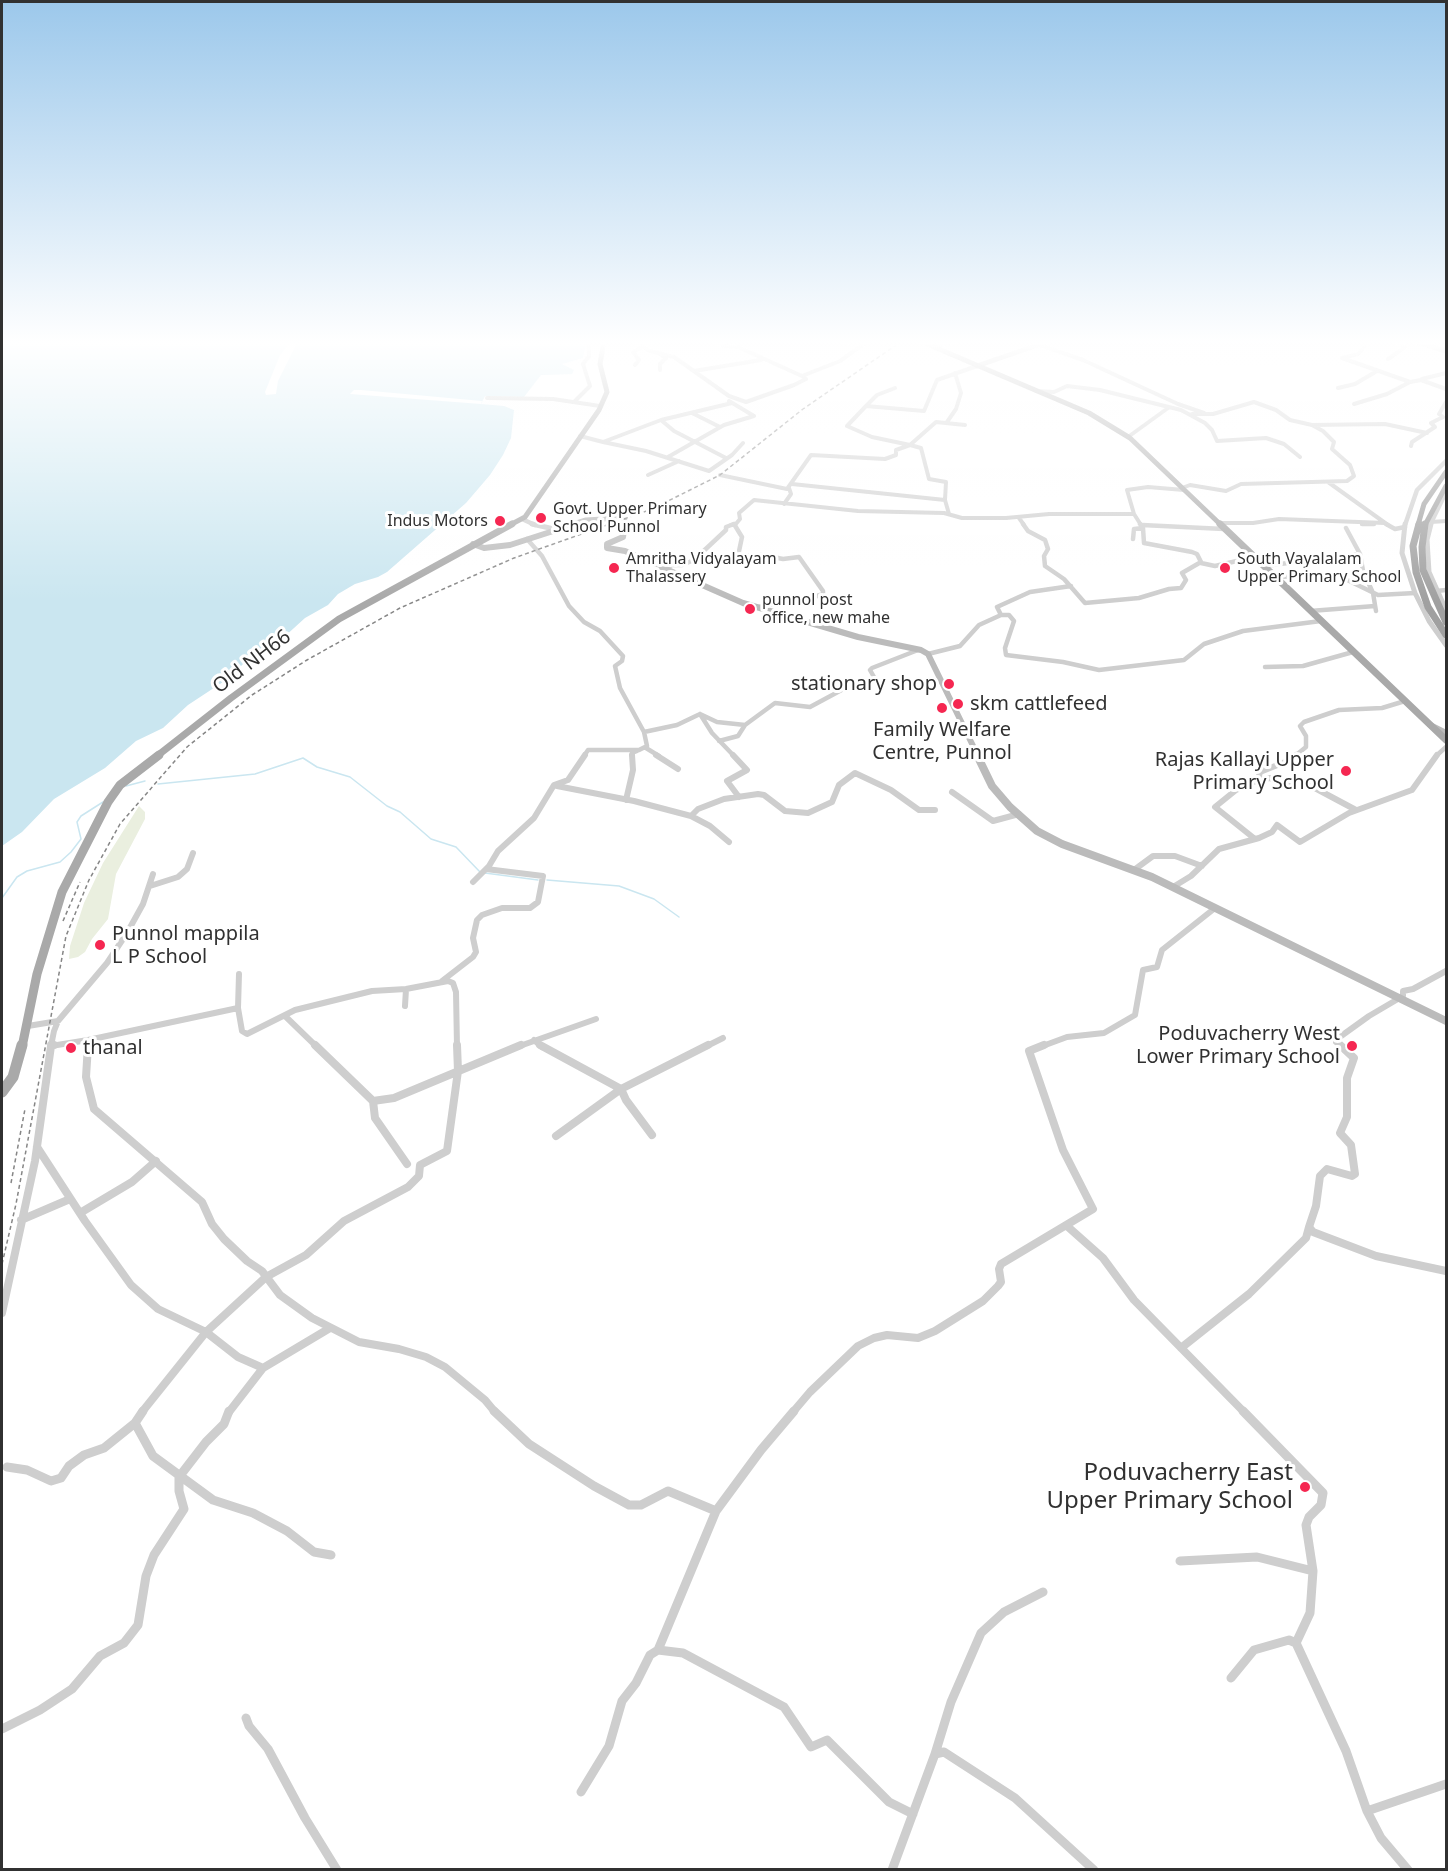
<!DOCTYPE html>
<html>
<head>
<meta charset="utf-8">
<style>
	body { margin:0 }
	#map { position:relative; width:1448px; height:1871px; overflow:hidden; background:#fff; font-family:"Noto Sans",sans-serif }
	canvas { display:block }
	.frame { position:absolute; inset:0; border:3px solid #313131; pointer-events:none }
</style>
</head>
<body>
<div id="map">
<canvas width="1448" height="1871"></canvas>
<div class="frame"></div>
</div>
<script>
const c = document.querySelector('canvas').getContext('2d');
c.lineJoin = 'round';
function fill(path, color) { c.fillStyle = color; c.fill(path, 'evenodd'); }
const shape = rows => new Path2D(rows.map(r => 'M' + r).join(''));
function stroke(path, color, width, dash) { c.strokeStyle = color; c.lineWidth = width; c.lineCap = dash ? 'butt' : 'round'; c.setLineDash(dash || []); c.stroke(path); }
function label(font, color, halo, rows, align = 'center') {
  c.font = font + ' "Noto Sans",sans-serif'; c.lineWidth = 6; c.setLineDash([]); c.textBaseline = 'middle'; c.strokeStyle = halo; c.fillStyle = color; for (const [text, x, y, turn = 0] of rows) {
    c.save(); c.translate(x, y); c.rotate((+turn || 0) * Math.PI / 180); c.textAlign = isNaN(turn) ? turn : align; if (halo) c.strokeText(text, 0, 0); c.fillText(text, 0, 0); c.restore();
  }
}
fill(shape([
	[139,806,145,812,145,819,116,874,108,919,92,939,85,952,78,957,69,959,70,946,84,903,103,863]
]), '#eaefdf');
fill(shape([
	[2,341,586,341,586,344,583,358,562,364,574,370,572,374,541,375,524,397,485,396,481,404,504,406,514,410,511,438,503,455,490,475,466,503,387,572,378,577,355,584,338,594,328,605,305,618,283,638,243,664,229,678,188,705,163,728,136,741,105,768,54,799,22,832,2,846]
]), '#cae6f0');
fill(shape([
	[292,341,298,341,278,381,276,394,266,395,265,392,280,355],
	[354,390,361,390,482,401,481,404,350,394]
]), '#fff');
stroke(shape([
	[158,784,255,774,303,758,317,767,350,777,387,806,400,812,431,839,456,847,480,872],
	[126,786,145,781],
	[485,873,538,880],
	[547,880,619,886,654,899,679,917],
	[2,898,17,877,27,871,60,862,71,852,81,839,77,822,81,816,103,802]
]), '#cae6f0', 1.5);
stroke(shape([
	[632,341,637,343,654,341],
	[713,341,724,346,738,347,802,376],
	[842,341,847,343],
	[1259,341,1270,341],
	[1370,341,1358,354,1342,358,1410,382,1421,380,1446,389],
	[637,343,650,351,674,357,729,396,746,402,794,385,806,379,802,376,840,361,868,341],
	[882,343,885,341],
	[1037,344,1083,360,1178,404,1204,413],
	[934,347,955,341],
	[660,354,666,358,660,364,660,370],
	[1388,359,1405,347,1398,343,1402,341],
	[635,365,639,360,633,352,641,348],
	[694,371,761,360],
	[1422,379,1446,373],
	[1338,388,1355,384,1377,371],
	[1036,391,1054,392,1067,386,1100,390,1181,410,1205,423,1212,430,1217,441,1266,438,1284,444,1300,457],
	[487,398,553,399,600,406],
	[575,401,590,386,583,364,589,356,589,341],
	[729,401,754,416],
	[732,403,661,420,603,442,646,451,709,471,732,455,743,443],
	[1354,404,1387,394,1410,382],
	[866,406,877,395,895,388],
	[692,413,720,427],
	[661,420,674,431,726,458],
	[947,422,956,409,961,393,955,373],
	[965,425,936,422,910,445,872,437,847,426,866,406,924,411,937,380,977,366],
	[1311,425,1385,424,1427,433],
	[580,436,603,442],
	[1128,437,1168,408],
	[1411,446,1412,442,1435,427,1431,423,1443,417,1439,414,1446,402],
	[668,457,724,425,754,416],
	[648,475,679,461],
	[720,475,787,489,811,455,885,459,896,455,896,450,910,445,921,448,929,479,946,482,945,500,949,514],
	[1328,482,1388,525],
	[792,484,945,500],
	[1182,488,1190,485,1226,491,1241,484,1347,481,1354,476,1350,465,1332,449,1334,442,1323,431,1312,425,1290,420,1276,410,1254,402,1213,414,1192,414],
	[784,504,791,494,789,488],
	[1134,514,1127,490,1148,487,1184,490],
	[1019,518,1024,525],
	[1431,522,1446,521],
	[1218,523,1253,523,1279,519,1385,523],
	[731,525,734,524],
	[735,525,740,519,739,513,754,500,858,511,944,513,962,518,1006,518,1049,514,1134,514,1141,525],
	[1142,525,1145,525]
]), '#cecece', 4);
stroke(shape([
	[734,524,742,537,738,556,763,555,783,559,799,557,823,591,823,594,814,597,758,607],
	[1023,524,1028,531,1045,540,1048,549,1044,556,1045,566,1064,579,1085,603,1139,598,1169,589,1181,588,1186,580,1182,573,1201,562,1197,554,1192,552,1144,543,1143,528,1140,524],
	[1362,524,1374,524],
	[1386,524,1395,529,1405,527],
	[1142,525,1224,529],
	[1346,528,1360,554,1363,571,1373,593,1376,611],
	[527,539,542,556,569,606,584,622,600,631,623,656,622,661,615,666,620,688,644,732,647,746,639,750,588,750,584,756],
	[1133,539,1134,529,1143,528],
	[1201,563,1215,566,1254,557],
	[1264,566,1360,554],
	[666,569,672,565,682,565,694,560,726,530,726,527,734,524],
	[1275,577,1337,575,1378,595,1415,593],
	[1436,591,1446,590],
	[1310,611,1375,606],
	[1001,615,997,607,1030,592,1071,586],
	[928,654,960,646,979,625,1001,615,1009,615,1014,621,1005,648,1006,655,1063,662,1099,670,1184,660,1204,644,1243,631,1321,621],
	[1265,667,1303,666,1353,652],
	[700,714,712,733,734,756],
	[644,732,677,725,700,714,717,722,745,725,775,703,810,707,849,686,871,679,874,677,870,670,872,668,918,650],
	[719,741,738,736,745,725],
	[646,748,659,756],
	[632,756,632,753,637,751],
	[1295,756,1306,747,1306,736,1300,726,1304,722,1339,710,1382,708,1405,701],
	[1436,756,1446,747]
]), '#cecece', 4.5);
stroke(shape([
	[656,755,678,769],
	[733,755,747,770,727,781,739,797],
	[1258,780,1270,778,1291,787,1311,786,1356,810],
	[557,786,634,801,691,816,710,826,729,842],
	[952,792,993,821,1019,814],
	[626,800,633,770,632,755],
	[691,816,698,809,724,799,758,794,764,795,785,811,808,813,832,802,839,785,855,773,891,790,919,810,935,810],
	[1255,839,1215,807,1236,790,1258,780,1260,772,1290,760,1296,755],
	[1134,870,1153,856,1175,856,1202,866],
	[473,882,489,866,498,851,534,818,554,785,568,780,585,755],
	[150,886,178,877,187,869,193,853],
	[1173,887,1191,876,1219,849,1259,838,1272,832,1277,825,1300,842,1349,813,1412,790,1437,755],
	[442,981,473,957,476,952,473,938,477,920,482,915,502,908,530,908,538,902,543,876,486,869],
	[405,1006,406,989],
	[238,1008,239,974],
	[285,1016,317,1047],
	[28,1026,58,1021],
	[88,1040,238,1008,242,1031,247,1034,295,1010,372,991,406,989,448,981,453,983,456,992,457,1047],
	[534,1040,542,1047],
	[88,1047,88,1040,51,1046,54,1031,58,1021,107,963,127,933,143,904,153,874],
	[517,1047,596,1019],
	[705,1047,723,1038],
	[1040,1047,1067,1037,1104,1033,1135,1015,1143,970,1157,967,1162,950,1215,908],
	[1342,1047,1336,1042,1337,1039,1369,1016,1403,996,1403,991,1413,989,1446,971]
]), '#cecece', 6);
stroke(shape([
	[51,1045,54,1045],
	[88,1045,86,1077,94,1109,202,1202,212,1224,224,1239,247,1261,262,1271,280,1295,312,1318,359,1342,399,1349,426,1357,445,1367,485,1400,495,1412],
	[315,1045,373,1101,394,1098,521,1045],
	[540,1045,621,1089,626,1100,652,1135],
	[1340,1045,1354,1058,1347,1078,1347,1117,1340,1133,1351,1145,1355,1174,1352,1176,1327,1169,1320,1176,1316,1206,1309,1227,1313,1232,1376,1256,1446,1271],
	[373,1101,375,1118,407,1164],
	[556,1136,621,1089,708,1045],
	[37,1147,85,1221,131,1285,158,1309,206,1332,238,1357,263,1368,330,1328],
	[80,1213,132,1182,156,1161],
	[21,1220,70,1199],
	[1067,1226,1103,1258,1134,1300,1244,1412],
	[2,1313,35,1161,51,1046],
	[1181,1348,1249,1294,1306,1238,1309,1227],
	[142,1412,206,1332,266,1277,306,1255,344,1221,408,1187,419,1176,420,1165,447,1151,458,1071,457,1045],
	[229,1412,263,1368],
	[793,1412,810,1392,858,1346,874,1338,887,1335,918,1338,935,1331,983,1301,998,1286,1001,1282,999,1269,1001,1264,1093,1209,1063,1150,1029,1051,1044,1045]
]), '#cecece', 8);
stroke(shape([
	[494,1411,529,1444,594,1486,629,1505,641,1505,668,1491,716,1511,761,1450,794,1411],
	[1243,1411,1323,1493,1321,1505,1309,1517,1306,1525,1313,1571,1310,1613,1296,1643],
	[135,1423,153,1456,213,1500,253,1513,287,1531,314,1552,331,1555],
	[7,1467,27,1470,51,1481,61,1478,69,1466,84,1455,104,1448,135,1423,143,1411],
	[1180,1561,1257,1557,1313,1571],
	[1296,1643,1346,1751,1367,1811,1381,1838,1408,1870],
	[658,1650,716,1511],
	[1231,1678,1254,1650,1289,1640,1296,1643],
	[246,1718,249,1726,268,1749,305,1818,337,1870],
	[2,1729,40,1710,72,1689,100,1656,124,1643,138,1625,146,1576,154,1555,184,1509,179,1491,179,1477,206,1442,224,1424,229,1411],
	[935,1754,951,1702,981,1633,1004,1612,1043,1592],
	[581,1792,609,1746,622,1701,636,1683,650,1655,658,1650,683,1653,784,1707,811,1747,827,1740,889,1802,913,1814],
	[1367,1811,1446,1784],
	[892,1870,935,1754,944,1752,1015,1798,1094,1870]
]), '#cecece', 9);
stroke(shape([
	[522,519,535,525],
	[1405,525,1417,490,1446,461],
	[1430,525,1446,492]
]), '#cecece', 4.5);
stroke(shape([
	[532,524,554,529],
	[1405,524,1402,553,1415,593,1429,621,1446,645],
	[1431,524,1427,540,1429,572,1446,610]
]), '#cecece', 5);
stroke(shape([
	[1414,341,1446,351],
	[977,366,1049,341],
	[570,525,586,520,619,518,625,521,624,525]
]), '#bbb', 5);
stroke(shape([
	[625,524,623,537,607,544,607,548,625,551,743,603,858,637,921,650,928,654,978,756],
	[473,544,484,548,510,545,575,524],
	[1430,725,1446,733]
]), '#bbb', 6);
stroke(shape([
	[977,755,992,786,1010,807,1037,831,1062,844,1152,877,1446,1021]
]), '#bbb', 8);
stroke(shape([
	[920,341,1089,413,1130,438,1221,525],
	[510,525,525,517,599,410,607,392,600,364,604,341]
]), '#a9a9a9', 5);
stroke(shape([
	[1220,524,1446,740],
	[157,756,231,698,339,619,512,524]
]), '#a9a9a9', 7);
stroke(shape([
	[22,1047,37,974,62,892,108,802,120,785,159,755]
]), '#a9a9a9', 9);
stroke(shape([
	[2,1092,13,1077,22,1045]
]), '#a9a9a9', 11);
stroke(shape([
	[1418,525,1424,504,1446,472],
	[1425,525,1446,486]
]), '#a0a0a0', 5);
stroke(shape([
	[1419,524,1413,546,1416,572,1428,607,1446,635],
	[1425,524,1422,547,1423,570,1446,622]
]), '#a0a0a0', 7);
stroke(shape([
	[63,921,80,882],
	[11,1183,25,1109],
	[2,1264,16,1204,66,936,89,880,120,824,187,747,252,695,307,660,400,608,514,558,652,509,720,475,803,409,902,341]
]), '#868686', 1.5, [4, 3]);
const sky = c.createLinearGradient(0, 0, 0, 602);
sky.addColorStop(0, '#9cc8eb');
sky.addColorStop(0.57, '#fff');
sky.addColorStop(1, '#ffffff00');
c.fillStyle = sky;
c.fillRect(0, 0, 1448, 602);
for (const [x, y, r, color] of [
	[541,518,6,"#f52751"],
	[500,521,6,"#f52751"],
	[614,568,6,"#f52751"],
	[1225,568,6,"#f52751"],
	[750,609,6,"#f52751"],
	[949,684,6,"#f52751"],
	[958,704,6,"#f52751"],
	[942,708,6,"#f52751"],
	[1346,771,6,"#f52751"],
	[100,945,6,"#f52751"],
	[1352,1046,6,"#f52751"],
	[71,1048,6,"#f52751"],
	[1305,1487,6,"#f52751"]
]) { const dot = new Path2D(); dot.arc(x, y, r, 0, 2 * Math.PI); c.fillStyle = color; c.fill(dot); stroke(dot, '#fff', 2); }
label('16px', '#313131', '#fff', [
	["Govt. Upper Primary",553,509],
	["School Punnol",553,527],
	["Indus Motors",488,521,"right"],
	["Amritha Vidyalayam",626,559],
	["Thalassery",626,577],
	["South Vayalalam",1237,559],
	["Upper Primary School",1237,577],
	["punnol post",762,600],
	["office, new mahe",762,618]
], 'left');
label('20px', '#313131', '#fff', [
	["Old NH66",252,662,-37]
]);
label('20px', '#313131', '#fff', [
	["stationary shop",937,684],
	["skm cattlefeed",970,704,"left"],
	["Family Welfare",942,730,"center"],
	["Centre, Punnol",942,753,"center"],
	["Rajas Kallayi Upper",1334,760],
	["Primary School",1334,783],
	["Punnol mappila",112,934,"left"],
	["L P School",112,957,"left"],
	["Poduvacherry West",1340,1034],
	["Lower Primary School",1340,1057],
	["thanal",83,1048,"left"]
], 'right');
label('24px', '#313131', '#fff', [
	["Poduvacherry East",1293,1473],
	["Upper Primary School",1293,1501]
], 'right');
</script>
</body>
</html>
